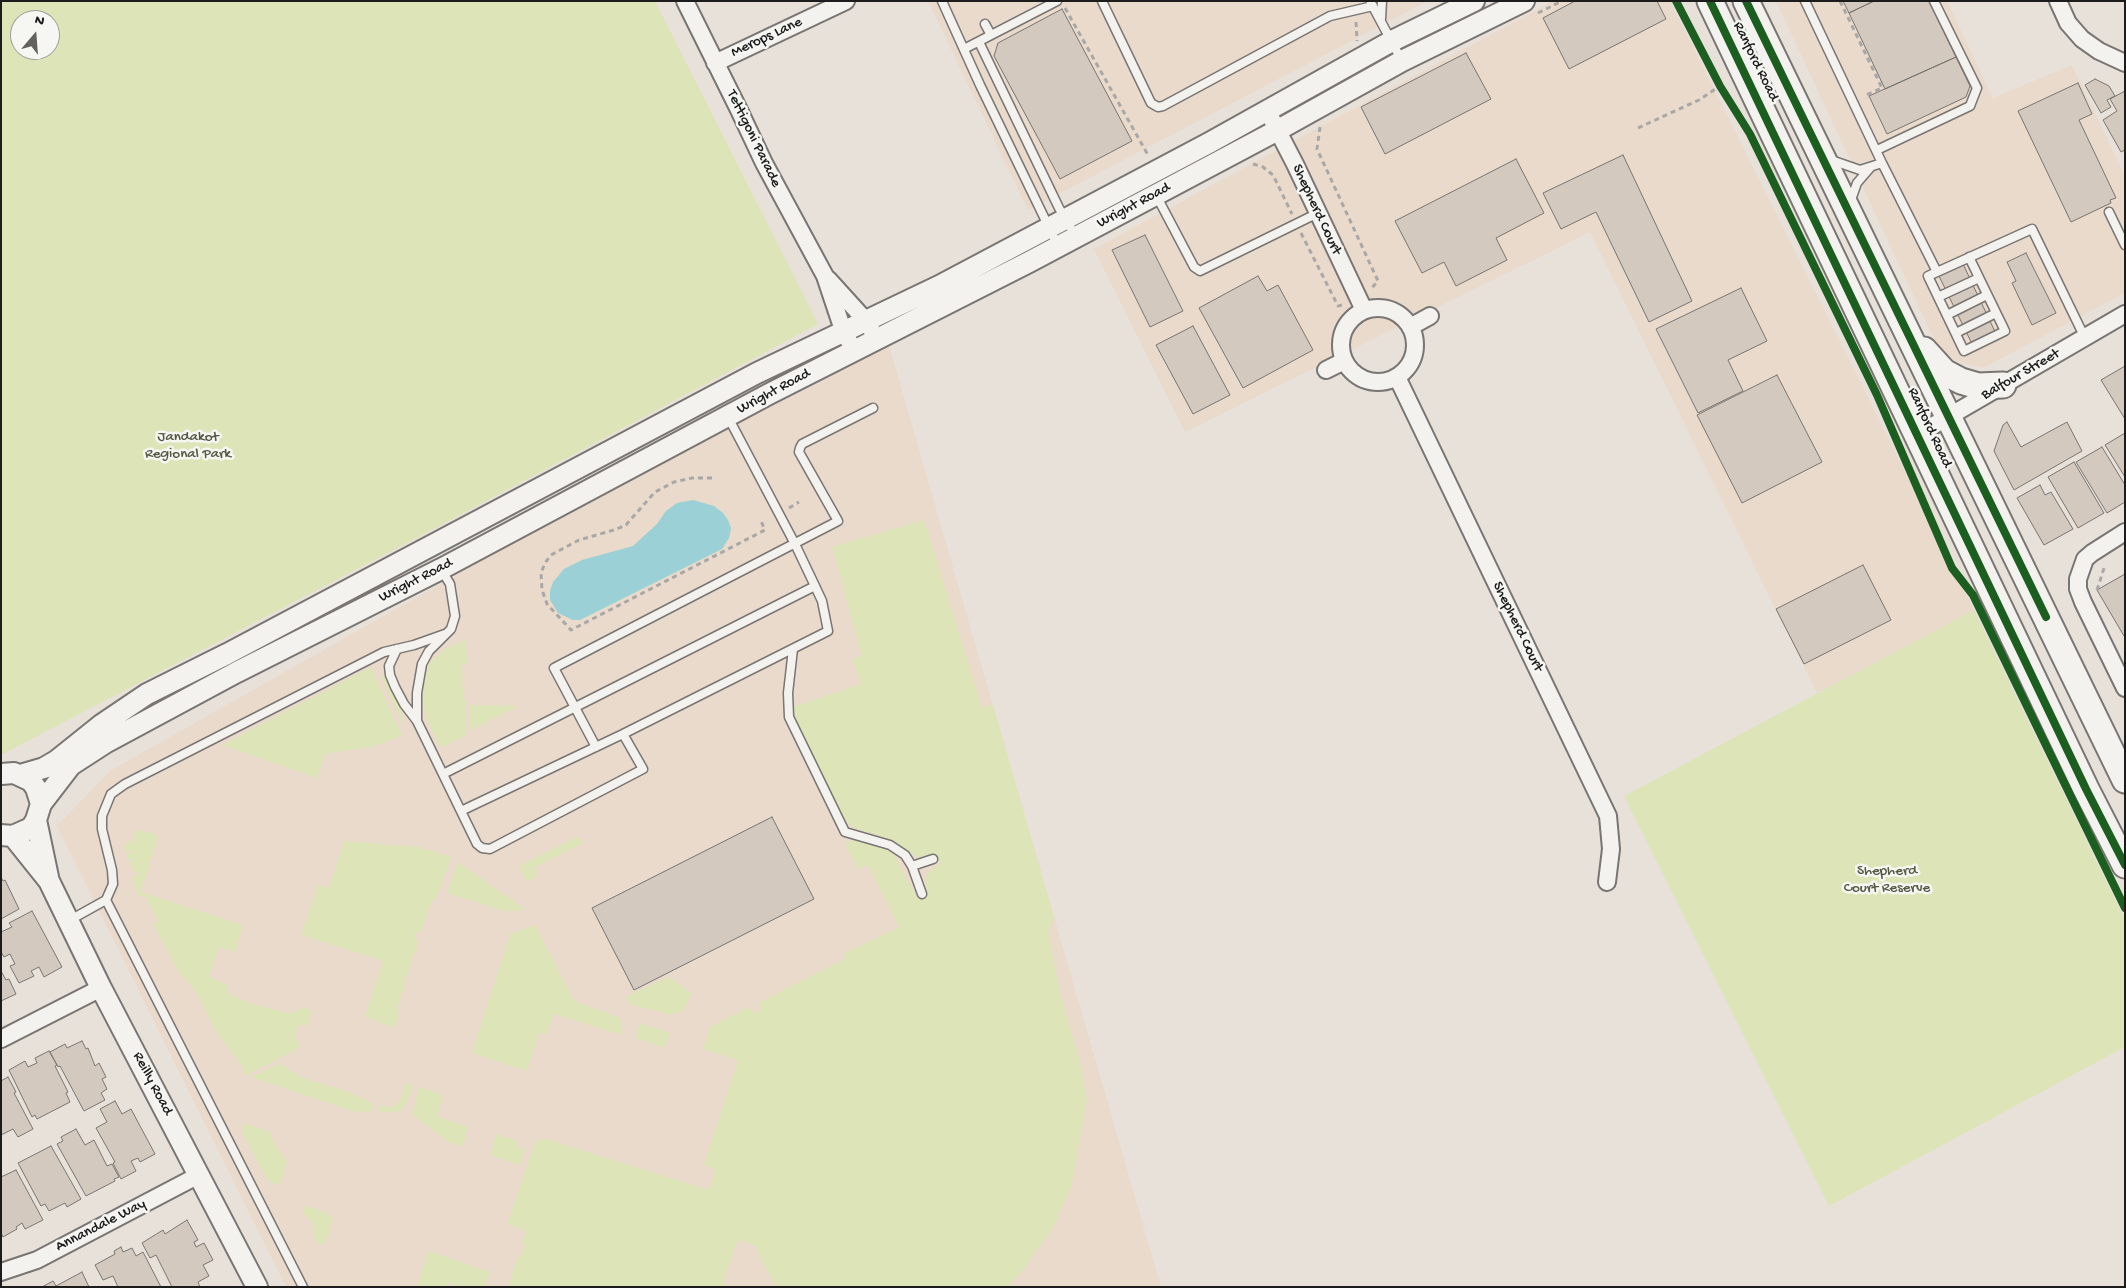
<!DOCTYPE html>
<html>
<head>
<meta charset="utf-8">
<style>
	body { margin:0 }
	#map { position:relative; width:2126px; height:1288px; overflow:hidden; background:#e8e1da; font-family:"Gochi Hand",sans-serif }
	canvas { display:block }
	.frame { position:absolute; inset:0; border:2px solid #1c1c1c; pointer-events:none }
	.north { position:absolute; left:10px; top:10px; width:50px; height:50px; box-sizing:border-box; background:#f6f6f2; border:1px solid #9f9f9c; border-radius:50%; rotate:18deg; font-size:14px; font-weight:700; line-height:20px; text-align:center; color:#1c1c1c }
	.north::after { content:''; display:block; margin:auto; width:18px; height:22px; background:#63615e; clip-path:polygon(50% 0,100% 100%,50% 72%,0 100%) }
</style>
</head>
<body>
<div id="map">
<canvas width="2126" height="1288"></canvas>
<div class="frame"></div>
<div class="north">N</div>
</div>
<script>
const c = document.querySelector('canvas').getContext('2d');
c.lineJoin = 'round';
function fill(path, color) { c.fillStyle = color; c.fill(path, 'evenodd'); }
const shape = rows => new Path2D(rows.map(r => 'M' + r).join(''));
function stroke(path, color, width, dash) { c.strokeStyle = color; c.lineWidth = width; c.lineCap = dash ? 'butt' : 'round'; c.setLineDash(dash || []); c.stroke(path); }
function label(font, color, halo, rows, align = 'center') {
  c.font = font + ' "Gochi Hand",sans-serif'; c.lineWidth = 5; c.setLineDash([]); c.textBaseline = 'middle'; c.strokeStyle = halo; c.fillStyle = color; for (const [text, x, y, turn = 0] of rows) {
    c.save(); c.translate(x, y); c.rotate((+turn || 0) * Math.PI / 180); c.textAlign = isNaN(turn) ? turn : align; if (halo) c.strokeText(text, 0, 0); c.fillText(text, 0, 0); c.restore();
  }
}
fill(shape([
	[928,1,1428,1,1028,210],
	[1553,1,1670,1,1974,610,1817,693,1590,232,1185,432,1094,249],
	[1776,1,1947,1,1993,98,2072,65,2125,176,2125,293,1983,368,1957,362,1938,348],
	[885,332,1161,1287,286,1287,57,826,110,771]
]), '#e9dacb');
fill(shape([
	[1,1,655,1,818,324,441,525,1,755],
	[20,20,50,20,50,50,20,50],
	[924,520,982,708,993,705,1054,917,1048,931,1060,994,1078,1055,1087,1099,1072,1184,1053,1228,1018,1276,1007,1287,777,1287,761,1260,757,1247,744,1241,737,1241,722,1287,508,1287,517,1258,521,1256,525,1246,522,1242,526,1231,507,1224,535,1142,540,1141,543,1138,709,1190,716,1169,704,1165,738,1060,703,1049,710,1027,749,1007,753,1014,761,1009,758,1003,845,959,843,954,899,927,868,865,858,869,845,844,855,839,888,850,893,854,918,899,928,895,925,882,926,876,934,867,941,863,935,854,916,857,893,840,852,827,846,821,797,727,793,707,861,684,852,659,862,656,832,547],
	[1974,610,2125,920,2125,1047,1829,1206,1624,796],
	[466,640,467,663,462,666,463,700,465,701,465,736,440,748,426,718,422,701,428,664,446,648],
	[371,667,402,736,372,747,325,754,317,778,222,745],
	[384,673,399,703,405,730,381,677],
	[469,705,519,706,469,731],
	[138,829,143,831,143,836,145,831,151,833,150,838,152,833,158,836,141,892,243,925,235,952,219,947,209,977,226,984,228,992,234,996,252,1004,288,1013,298,1011,302,1007,312,1011,308,1025,301,1025,297,1027,295,1033,296,1040,300,1045,299,1048,245,1076,242,1066,216,1032,196,992,178,971,153,924,158,921,145,896,139,897,132,877,140,874,139,872,135,874,132,869,137,865,132,868,129,862,134,859,129,860,126,855,131,853,131,851,126,853,123,847,132,839,137,841,133,837],
	[579,836,583,843,535,867,538,876,527,882,519,866],
	[344,841,419,847,451,857,437,897,432,901,420,934,414,929,418,948,413,956,397,1010,399,1016,395,1028,365,1017,383,961,301,935,318,885,329,888],
	[458,862,526,910,504,911,447,893],
	[535,925,574,1001,621,1018,622,1035,554,1014,547,1034,539,1033,527,1071,472,1053,510,934],
	[668,977,692,993,683,1011,671,1015,630,1004,625,997],
	[640,1023,670,1033,664,1048,636,1038],
	[280,1063,300,1077,349,1092,374,1104,372,1109,369,1112,352,1111,251,1077],
	[409,1083,413,1085,406,1104,400,1111,380,1112,378,1110,379,1105,391,1107,397,1104,402,1097,404,1087],
	[419,1087,443,1095,437,1116,468,1127,462,1147,448,1142,412,1114],
	[244,1123,270,1132,275,1145,287,1161,280,1185,268,1181,242,1133],
	[496,1134,518,1141,516,1146,525,1149,520,1165,490,1155],
	[308,1206,325,1212,332,1217,329,1235,323,1244,318,1244,315,1238,312,1221,303,1214,304,1208],
	[428,1251,490,1272,485,1287,459,1287,448,1283,445,1287,417,1287]
]), '#dde4b7');
fill(shape([
	[693,500,714,506,723,513,728,520,731,528,729,538,722,549,580,620,573,620,558,613,550,600,550,591,553,582,564,569,582,560,633,546,657,524,666,511,677,503]
]), '#9ad0d6');
const building = shape([
	[1575,1,1657,1,1666,19,1569,69,1543,18,1575,1],
	[1843,1,1874,1,1849,13,1843,1],
	[1874,1,1929,1,1956,57,1885,89,1849,13,1874,1],
	[1062,9,1132,141,1060,179,994,56,998,43,1062,9],
	[1466,53,1491,99,1385,154,1361,107,1466,53],
	[1956,57,1970,86,1966,97,1887,134,1869,96,1956,57],
	[2095,79,2109,86,2115,96,2107,100,2111,107,2101,113,2085,85,2095,79],
	[2078,83,2092,114,2079,120,2116,198,2110,200,2111,203,2071,222,2018,111,2078,83],
	[2125,91,2125,150,2121,152,2103,120,2117,111,2110,99,2125,91],
	[1623,155,1692,301,1649,322,1596,212,1561,229,1543,193,1623,155],
	[1516,159,1544,213,1496,238,1507,260,1456,286,1444,262,1422,273,1395,221,1516,159],
	[1145,235,1183,311,1150,327,1112,250,1145,235],
	[2026,253,2056,313,2032,325,2012,283,2016,281,2007,262,2026,253],
	[1963,264,1998,338,1975,350,1939,276,1963,264],
	[1258,276,1267,291,1278,285,1313,350,1243,388,1199,308,1258,276],
	[1741,288,1767,341,1728,360,1743,391,1698,413,1656,329,1741,288],
	[1193,326,1230,395,1193,414,1156,345,1193,326],
	[2125,366,2125,419,2101,380,2125,366],
	[1777,375,1822,462,1742,503,1697,415,1777,375],
	[2007,422,2021,447,2067,422,2082,451,2014,490,1994,451,2003,425,2007,422],
	[2125,433,2125,477,2105,445,2125,433],
	[2102,447,2125,485,2125,502,2107,513,2076,462,2102,447],
	[2074,462,2104,513,2078,528,2048,477,2074,462],
	[2040,485,2045,495,2051,492,2073,529,2044,545,2017,498,2040,485],
	[1863,565,1891,620,1804,664,1776,609,1863,565],
	[2125,574,2125,636,2124,636,2097,590,2125,574],
	[772,817,814,899,634,990,592,908,772,817],
	[1,877,3,881,5,880,19,909,1,919,1,877],
	[32,911,62,967,44,977,39,967,31,971,34,976,19,983,10,966,15,964,10,954,4,957,1,952,1,932,12,927,9,923,32,911],
	[1,971,6,980,9,979,16,994,1,1001,1,971],
	[82,1041,86,1049,88,1048,95,1066,99,1063,106,1077,102,1079,107,1089,101,1093,105,1100,84,1111,60,1066,58,1067,50,1052,65,1044,67,1048,82,1041],
	[49,1051,57,1065,55,1066,68,1092,66,1093,70,1102,37,1119,35,1115,32,1117,9,1070,25,1061,28,1067,37,1063,35,1058,49,1051],
	[8,1077,16,1092,14,1093,33,1129,18,1137,13,1129,1,1135,1,1081,8,1077],
	[115,1101,122,1114,131,1109,155,1154,140,1162,138,1158,131,1161,136,1171,121,1179,113,1163,115,1162,96,1128,107,1122,100,1109,115,1101],
	[76,1129,85,1145,94,1140,107,1166,112,1164,119,1177,114,1179,115,1181,86,1196,57,1144,63,1141,61,1137,76,1129],
	[51,1146,81,1199,67,1207,65,1203,49,1211,45,1204,41,1206,18,1163,51,1146],
	[16,1170,43,1220,25,1229,22,1223,16,1227,17,1229,3,1237,1,1233,1,1177,16,1170],
	[187,1220,198,1240,194,1242,196,1247,204,1243,213,1260,203,1265,209,1276,198,1282,200,1287,172,1287,156,1255,150,1258,142,1243,163,1230,165,1234,187,1220],
	[121,1247,123,1252,132,1248,136,1256,143,1252,161,1287,118,1287,113,1276,103,1280,95,1265,115,1254,114,1251,121,1247],
	[82,1272,89,1287,42,1287,53,1281,56,1286,82,1272]
]);
fill(building, '#d4c9be');
stroke(building, '#787572', 1);
const service = shape([
	[942,1,980,85,1058,246],
	[1102,1,1151,103,1158,107,1163,106,1330,16,1373,6],
	[1805,1,1882,163],
	[1371,3,1402,61],
	[1381,19,1382,1],
	[985,24,991,35],
	[979,42,1059,208,1076,237],
	[964,49,1057,1],
	[1877,150,1970,106,1977,88,1934,1],
	[1831,160,1860,170,1882,163,1937,272,2032,229,2085,338],
	[1156,195,1194,267,1200,271,1318,213],
	[1851,200,1857,183,1870,168],
	[2109,212,2125,245],
	[1937,272,1928,276,1964,351,2005,331,1969,257],
	[1938,297,1979,278],
	[1947,315,1987,295],
	[1956,333,1996,313],
	[397,649,389,666,390,675,395,687,404,704,417,721,477,844,482,848,490,849,643,769,623,734,828,631,822,601,815,586,795,544,728,417],
	[793,649,788,693,789,717,845,832,890,845,905,855,912,866,922,894],
	[417,721,417,693,422,664,429,651,451,629,455,616,450,584,442,571],
	[596,747,554,668,838,521,799,452,800,448,802,444,873,408],
	[443,774,815,586],
	[461,811,623,734],
	[912,866,933,859],
	[106,900,113,884,112,870,102,829,102,816,111,794,125,784,384,652,414,645,445,634],
	[70,920,106,900,303,1287]
]);
const minor = shape([
	[685,1,739,110,764,163,825,276,844,333,855,351],
	[2058,1,2068,23,2082,39,2099,51,2125,63],
	[715,63,846,1],
	[1267,110,1295,164,1364,310],
	[828,279,867,322,877,340],
	'1341 345a37 37 0 1 1 74 0a37 37 0 1 1-74 0Z',
	[1410,327,1430,316],
	[1326,370,1344,361],
	[1397,377,1608,816,1611,849,1607,882],
	[1917,435,2125,314],
	[2125,532,2092,553,2085,559,2078,579,2078,589,2083,602,2125,688],
	[1,1039,101,988],
	[1,1272,37,1260,199,1175]
]);
const tertiary = shape([
	[1,774,14,773,31,781,36,788,41,804,36,820,31,828,13,836,1,835],
	[20,775,44,768,56,761,101,725,147,694,227,654,757,373,939,286,1209,143,1392,41,1474,1],
	[41,804,71,765,105,743,237,672,441,569,769,394,1029,262,1278,130,1402,61,1524,1],
	[36,820,48,877],
	[13,836,49,881,101,988,257,1287]
]);
const primary = shape([
	[1710,1,2086,789,2125,865],
	[1746,1,2125,780],
	[1924,350,1944,372,1961,381,1978,386,2003,385]
]);
stroke(service, '#787572', 11);
stroke(minor, '#787572', 20);
stroke(tertiary, '#787572', 24);
stroke(primary, '#787572', 29);
stroke(shape([
	[1840,1,1882,88,1866,95,1867,98],
	[1065,8,1148,155],
	[1538,13,1562,1],
	[1356,22,1357,41],
	[1320,127,1317,149,1378,281,1371,289],
	[1638,128,1699,100,1720,86],
	[1253,164,1263,167,1273,175,1292,214],
	[1301,233,1338,306,1345,304],
	[712,478,692,478,674,482,655,492,626,525,614,530,579,540,551,555,545,563,541,573,542,590,547,604,571,630,765,530,761,521],
	[789,508,799,502],
	[2097,590,2105,565]
]), '#a9a8a6', 3, [5, 4]);
stroke(service, '#f3f2ef', 8);
stroke(minor, '#f3f2ef', 16);
stroke(tertiary, '#f3f2ef', 20);
stroke(primary, '#f3f2ef', 25);
stroke(shape([
	[1676,1,1720,86,1750,134,1877,395,1952,568,1973,595,2125,908],
	[1710,1,2086,789,2125,865],
	[1746,1,2046,617]
]), '#1b5e20', 8);
label('15px', '#1c1c1c', '#f6f6f2', [
	["Merops Lane",767,38,-25],
	["Ranford Road",1755,62,64],
	["Tettigoni Parade",753,139,64],
	["Wright Road",1134,206,-28],
	["Shepherd Court",1316,210,65],
	["Balfour Street",2021,375,-30],
	["Wright Road",774,392,-28],
	["Ranford Road",1929,428,65],
	["Wright Road",416,581,-27],
	["Shepherd Court",1517,627,64],
	["Reilly Road",152,1084,62],
	["Annandale Way",101,1226,-27]
]);
label('15px', '#535942', '#f6f6f2', [
	["Jandakot",188,438],
	["Regional Park",188,455],
	["Shepherd",1887,872],
	["Court Reserve",1887,889]
]);
</script>
</body>
</html>
